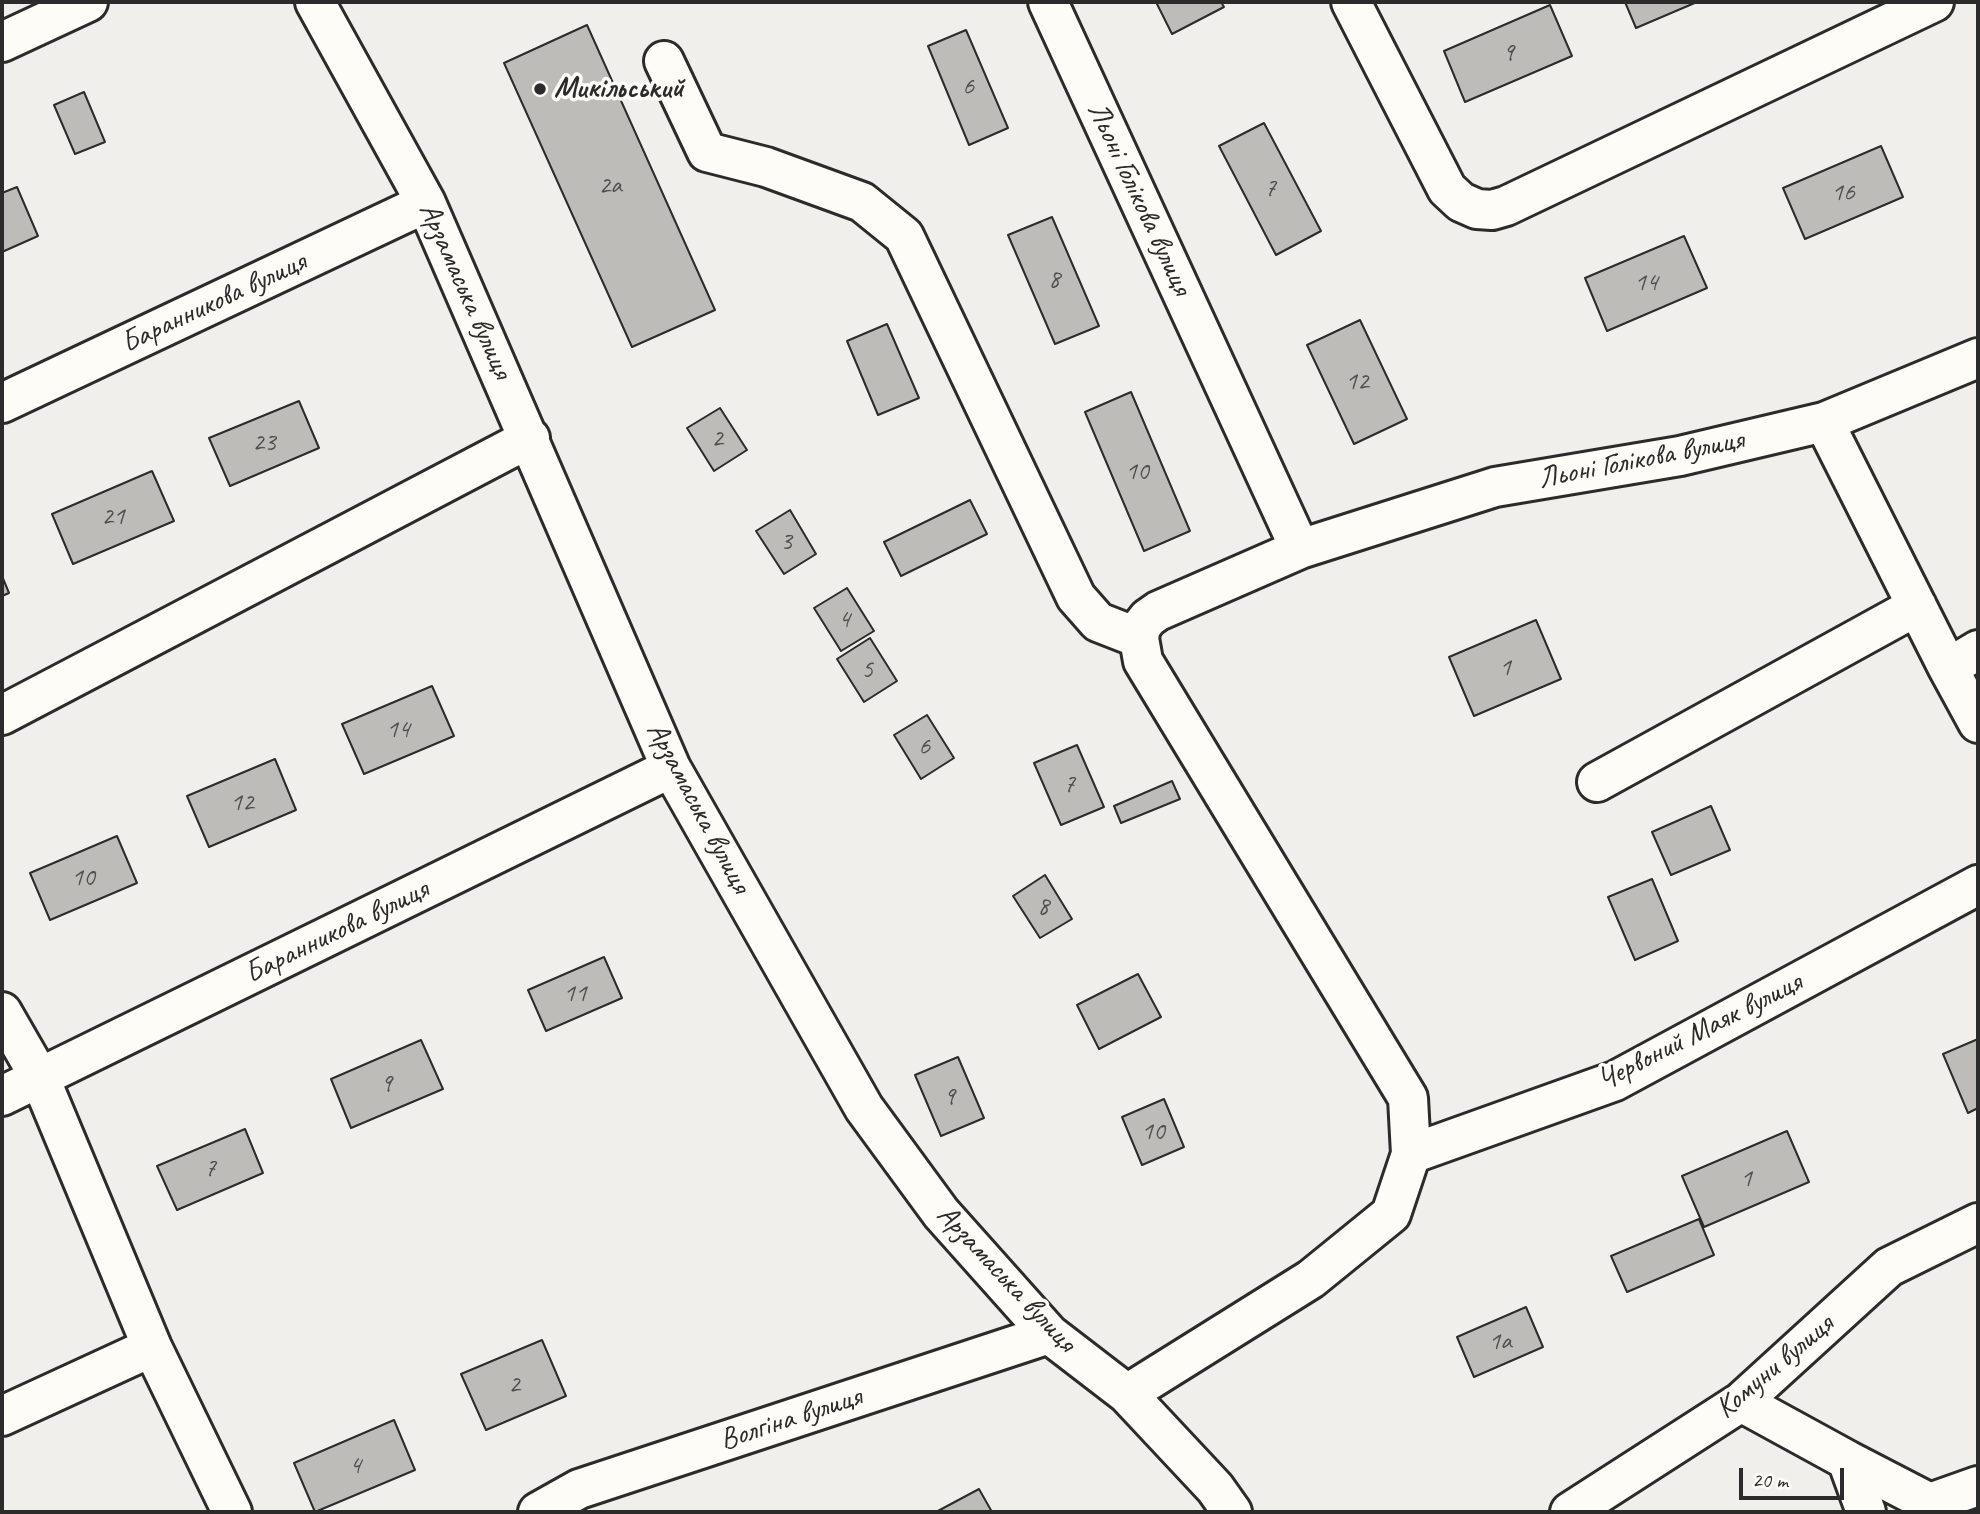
<!DOCTYPE html>
<html>
<head>
<meta charset="utf-8">
<style>
	body { margin:0 }
	#map { position:relative; width:1980px; height:1514px; overflow:hidden; background:#f0efeb; font-family:Caveat,sans-serif }
	canvas { display:block }
	.frame { position:absolute; inset:0; border:4px solid #2b2b2b; pointer-events:none }
	.scale { position:absolute; left:1739px; top:1468px; width:105px; height:32px; box-sizing:border-box; border:4px solid #2b2b2b; border-top:0; padding-left:9px; font-size:21px; line-height:24px; white-space:nowrap; color:#2b2b2b; -webkit-text-stroke:5px #fdfcf7; paint-order:stroke }
</style>
</head>
<body>
<div id="map">
<canvas width="1980" height="1514"></canvas>
<div class="frame"></div>
<div class="scale">20 m</div>
</div>
<script>
const c = document.querySelector('canvas').getContext('2d');
c.lineJoin = 'round';
function fill(path, color) { c.fillStyle = color; c.fill(path, 'evenodd'); }
const shape = rows => new Path2D(rows.map(r => 'M' + r).join(''));
function stroke(path, color, width, dash) { c.strokeStyle = color; c.lineWidth = width; c.lineCap = dash ? 'butt' : 'round'; c.setLineDash(dash || []); c.stroke(path); }
function label(font, color, halo, rows, align = 'center') {
  c.font = font + ' Caveat,sans-serif'; c.lineWidth = 7; c.setLineDash([]); c.textBaseline = 'middle'; c.strokeStyle = halo; c.fillStyle = color; for (const [text, x, y, turn = 0] of rows) {
    c.save(); c.translate(x, y); c.rotate((+turn || 0) * Math.PI / 180); c.textAlign = isNaN(turn) ? turn : align; if (halo) c.strokeText(text, 0, 0); c.fillText(text, 0, 0); c.restore();
  }
}
const building = shape([
	[1156,2,1221,2,1224,7,1172,34,1156,2],
	[1625,2,1697,2,1636,28,1625,2],
	[1550,5,1572,56,1465,102,1444,51,1550,5],
	[587,25,715,310,632,347,504,63,587,25],
	[966,30,1008,128,969,145,928,46,966,30],
	[84,92,105,142,75,154,54,105,84,92],
	[1264,123,1321,231,1276,255,1219,146,1264,123],
	[1881,146,1903,197,1805,239,1783,188,1881,146],
	[17,187,38,236,2,252,2,193,17,187],
	[1052,217,1099,326,1055,344,1008,235,1052,217],
	[1684,236,1707,288,1607,331,1585,278,1684,236],
	[1360,320,1407,419,1354,444,1307,345,1360,320],
	[887,324,919,398,878,415,847,341,887,324],
	[1131,392,1190,531,1144,551,1085,412,1131,392],
	[299,401,319,448,230,486,209,438,299,401],
	[720,408,747,450,714,471,687,428,720,408],
	[152,471,174,521,73,564,52,514,152,471],
	[970,500,987,534,901,576,884,542,970,500],
	[790,510,816,554,784,574,756,531,790,510],
	[2,576,9,593,2,596,2,576],
	[847,588,874,631,841,651,814,608,847,588],
	[1536,620,1561,679,1474,716,1449,657,1536,620],
	[870,638,897,681,864,702,837,659,870,638],
	[432,686,454,736,364,774,342,724,432,686],
	[927,715,954,758,921,779,894,735,927,715],
	[1077,745,1104,807,1061,825,1034,763,1077,745],
	[275,759,296,810,209,847,187,796,275,759],
	[1172,781,1180,799,1121,823,1114,806,1172,781],
	[1711,806,1730,850,1671,875,1652,832,1711,806],
	[117,836,137,883,50,920,30,873,117,836],
	[1045,875,1072,919,1040,938,1013,896,1045,875],
	[1652,879,1678,941,1635,960,1608,897,1652,879],
	[604,957,622,998,546,1031,528,990,604,957],
	[1138,974,1161,1017,1099,1049,1077,1005,1138,974],
	[1978,1039,1978,1108,1968,1113,1943,1054,1978,1039],
	[421,1040,443,1089,351,1128,331,1079,421,1040],
	[958,1057,984,1118,941,1136,915,1075,958,1057],
	[1164,1099,1184,1147,1142,1165,1122,1117,1164,1099],
	[245,1129,263,1173,177,1210,157,1166,245,1129],
	[1787,1131,1809,1182,1704,1227,1682,1176,1787,1131],
	[1699,1219,1714,1255,1627,1292,1611,1256,1699,1219],
	[1526,1307,1543,1347,1474,1377,1457,1337,1526,1307],
	[542,1340,566,1396,486,1430,461,1374,542,1340],
	[394,1420,415,1470,315,1512,294,1463,394,1420],
	[979,1489,992,1512,936,1512,979,1489]
]);
fill(building, '#bdbcb8');
stroke(building, '#2b2b2b', 2);
const minor = shape([
	[315,2,426,203,671,768,864,1108,941,1213,1049,1334,1127,1394,1215,1488,1232,1512],
	[1048,2,1300,549],
	[1351,2,1447,189,1461,202,1477,209,1492,210,1506,206,1934,2],
	[2,42,88,2],
	[664,61,707,152,766,167,862,202,904,236,1076,597,1098,622,1139,638],
	[2,403,426,203],
	[1824,422,1948,668,1978,723],
	[1948,668,1978,650],
	[2,715,530,438],
	[1597,782,1917,606],
	[2,1012,40,1078,152,1347,232,1512],
	[2,1096,671,768],
	[1411,1154,1615,1081,1978,885],
	[1127,1394,1311,1279,1391,1214,1411,1154,1408,1098,1143,661,1139,638,1141,627,1148,618,1158,611,1300,549,1495,487,1680,456,1824,422,1978,358],
	[1741,1402,1847,1460,1866,1512],
	[2,1416,152,1347],
	[1847,1460,1930,1503,1978,1486],
	[538,1512,579,1489,1049,1334],
	[1570,1512,1741,1402,1889,1267,1978,1223]
]);
stroke(minor, '#2b2b2b', 44);
stroke(minor, '#fdfcf7', 38);
for (const [x, y, r, color] of [
	[540,89,7,"#2b2b2b"]
]) { const dot = new Path2D(); dot.arc(x, y, r, 0, 2 * Math.PI); c.fillStyle = color; c.fill(dot); stroke(dot, '#fdfcf7', 2.5); }
label('26px', '#504f4e', null, [
	["9",1508,53],
	["6",968,87],
	["2а",610,186],
	["7",1270,189],
	["16",1843,193],
	["8",1054,280],
	["14",1646,283],
	["12",1357,382],
	["2",717,439],
	["23",264,443],
	["10",1137,472],
	["21",113,517],
	["3",786,542],
	["4",844,620],
	["1",1505,668],
	["5",867,670],
	["14",398,730],
	["6",924,747],
	["7",1069,785],
	["12",242,803],
	["10",83,878],
	["8",1043,907],
	["11",575,994],
	["9",386,1084],
	["9",949,1097],
	["10",1153,1132],
	["7",210,1169],
	["1",1746,1179],
	["1а",1500,1342],
	["2",514,1385],
	["4",355,1466]
]);
label('bold 30px', '#2b2b2b', '#fdfcf7', [
	["Микільський",554,89]
], 'left');
label('30px', '#2b2b2b', '#fdfcf7', [
	["Льоні Голікова вулиця",1139,199,65],
	["Арзамаська вулиця",465,291,66],
	["Баранникова вулиця",214,303,-25],
	["Льоні Голікова вулиця",1641,460,-11],
	["Арзамаська вулиця",698,808,62],
	["Баранникова вулиця",337,932,-26],
	["Червоний Маяк вулиця",1700,1032,-27],
	["Арзамаська вулиця",1006,1279,47],
	["Комуни вулиця",1775,1367,-40],
	["Волгіна вулиця",791,1419,-18]
]);
</script>
</body>
</html>
